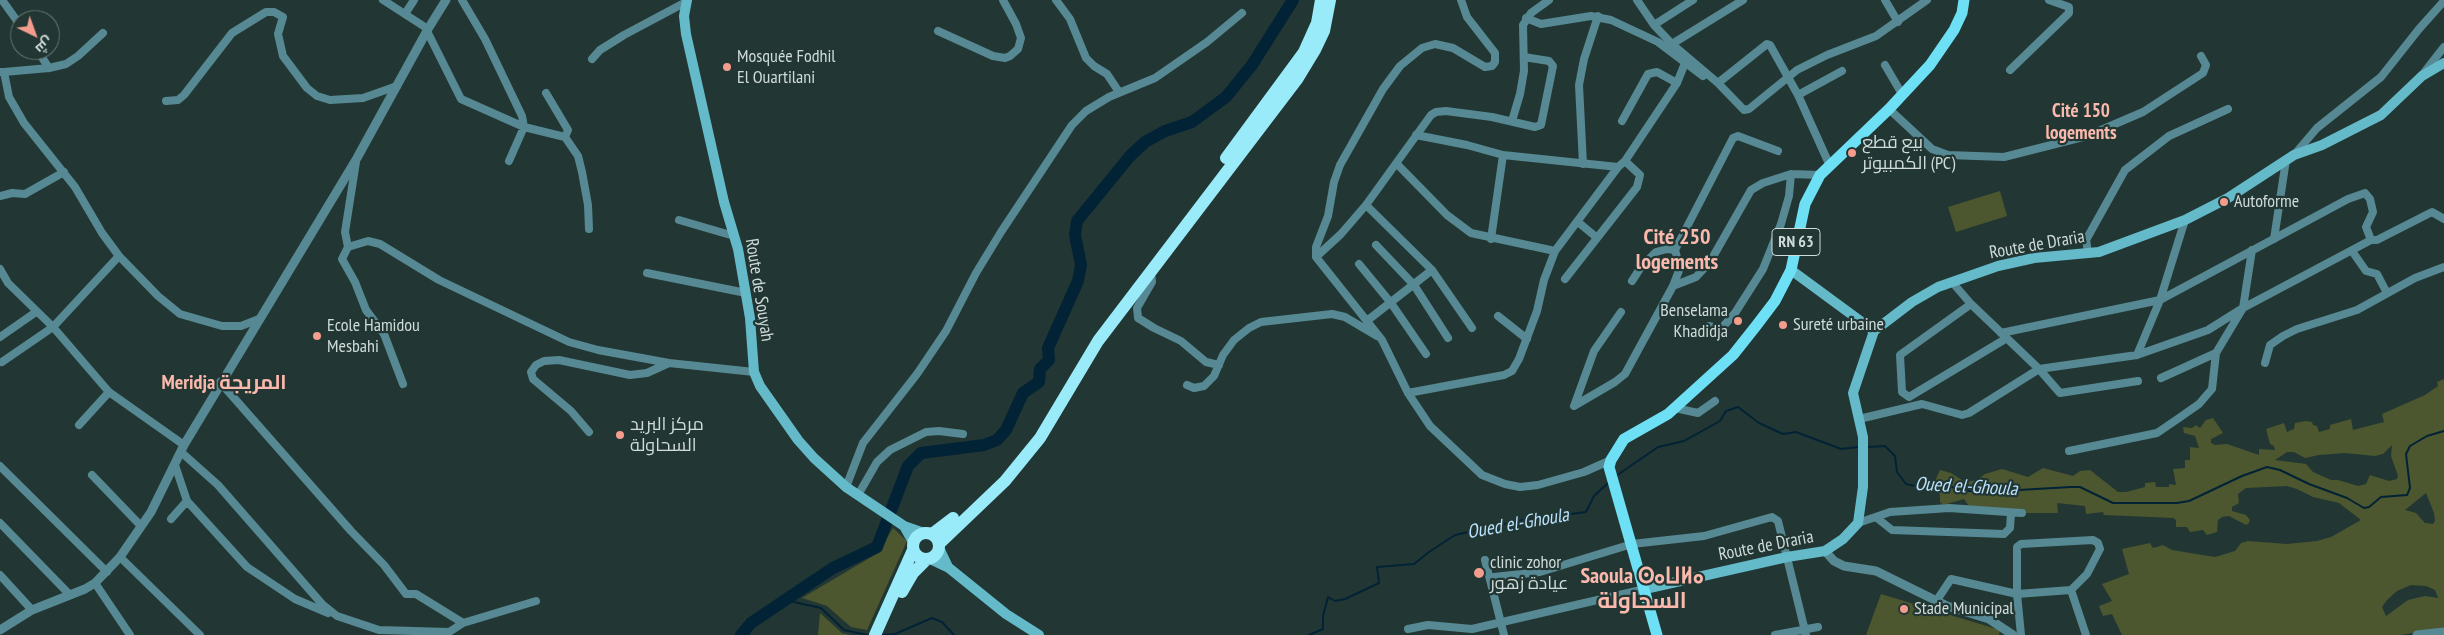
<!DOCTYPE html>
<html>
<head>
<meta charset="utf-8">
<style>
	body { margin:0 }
	#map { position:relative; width:2444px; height:635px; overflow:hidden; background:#223733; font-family:"PT Sans Narrow",Cairo,sans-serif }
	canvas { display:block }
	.north { position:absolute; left:10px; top:10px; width:50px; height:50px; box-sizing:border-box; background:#223733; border:1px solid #677975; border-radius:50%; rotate:138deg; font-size:14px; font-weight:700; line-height:20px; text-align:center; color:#cfdbd9 }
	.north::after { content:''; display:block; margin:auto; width:18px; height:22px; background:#f49d8d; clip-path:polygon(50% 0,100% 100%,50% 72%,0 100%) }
</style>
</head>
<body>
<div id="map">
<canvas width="2444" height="635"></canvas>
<div class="north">ش</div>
</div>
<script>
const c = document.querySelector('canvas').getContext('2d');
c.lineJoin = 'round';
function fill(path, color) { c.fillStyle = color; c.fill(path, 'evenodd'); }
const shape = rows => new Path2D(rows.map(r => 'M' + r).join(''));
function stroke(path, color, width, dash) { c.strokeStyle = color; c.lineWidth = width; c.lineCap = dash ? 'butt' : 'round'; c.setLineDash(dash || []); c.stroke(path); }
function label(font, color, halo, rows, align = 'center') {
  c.font = font + ' "PT Sans Narrow",Cairo,"Noto Sans Tifinagh",sans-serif'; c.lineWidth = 4.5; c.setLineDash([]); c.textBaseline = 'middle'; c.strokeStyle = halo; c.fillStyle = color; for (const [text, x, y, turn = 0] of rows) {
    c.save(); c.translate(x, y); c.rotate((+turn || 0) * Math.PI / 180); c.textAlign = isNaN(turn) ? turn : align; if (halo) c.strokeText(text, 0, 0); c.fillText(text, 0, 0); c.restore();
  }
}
fill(shape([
	[2000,191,2007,216,1956,232,1948,207],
	[2444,379,2444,628,2400,635,2122,635,2112,614,2103,616,2099,606,2112,601,2102,584,2129,574,2122,549,2150,543,2153,548,2163,545,2172,550,2215,557,2235,551,2241,543,2248,541,2287,544,2317,541,2331,537,2361,520,2339,503,2313,497,2297,489,2287,486,2246,488,2238,494,2239,503,2232,507,2232,511,2246,515,2250,520,2249,523,2246,525,2229,516,2222,517,2218,520,2217,532,2207,535,2203,530,2190,532,2187,527,2176,527,2176,520,2173,518,2104,515,2103,512,2086,514,2085,506,2057,503,2058,513,1974,513,1964,499,1943,505,1940,502,1940,495,1934,483,1940,470,1951,473,1965,482,1977,480,1985,474,2002,469,2028,477,2043,468,2073,476,2080,471,2090,470,2118,492,2126,492,2145,487,2145,483,2155,482,2156,487,2169,487,2169,484,2176,485,2173,469,2185,468,2185,460,2190,460,2190,447,2199,448,2195,436,2184,433,2183,427,2192,428,2196,425,2200,428,2206,420,2213,418,2223,433,2211,439,2211,443,2215,445,2227,444,2259,455,2259,449,2275,450,2274,446,2270,444,2266,429,2284,423,2287,432,2294,429,2295,423,2306,421,2312,422,2313,425,2317,426,2319,432,2330,429,2330,425,2351,419,2353,430,2384,422,2382,414,2425,395,2438,386,2437,382],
	[2392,445,2391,456,2398,476,2397,479,2389,481,2370,475,2366,484,2358,486,2338,480,2331,480,2313,472,2306,464,2275,460,2287,452,2294,452,2305,458,2319,455,2345,453,2375,456,2383,454],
	[2426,493,2434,513,2435,521,2433,524,2425,523,2416,513,2405,510],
	[2411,585,2426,586,2435,590,2438,598,2425,596,2408,600,2386,616,2382,607,2387,600,2397,591],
	[893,528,907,541,867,630,851,627,827,606,802,598,878,553],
	[1881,594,2000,630,1999,635,1866,635],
	[820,613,842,633,850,635,818,635]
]), '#4c572f');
stroke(shape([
	[1866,447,1885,446,1895,456,1897,472,1906,484,1925,488,1934,483,1969,491,1984,492,2071,487,2080,487,2113,503,2177,503,2189,501,2242,476,2267,467,2280,470,2309,484,2347,498,2364,508,2369,507,2381,497,2407,495,2410,488,2406,454,2410,446,2427,436,2444,431],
	[1616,476,1658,447,1684,441,1720,421,1726,411,1738,407,1759,423,1783,434,1796,432,1841,449,1858,447],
	[785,600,821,608,844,630,867,635],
	[881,635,895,634,932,618,942,622,954,635],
	[1309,635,1323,629,1323,616,1328,597,1335,601,1345,599,1379,583,1377,567,1414,564,1429,552,1455,535,1523,520,1586,512,1594,496,1608,483]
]), '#022236', 2);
stroke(shape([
	[741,635,751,623,833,568,877,547,908,466,921,453,984,445,997,440,1006,430,1023,393,1039,382,1040,369,1049,360,1048,348,1078,281,1081,265,1075,235,1077,221,1130,156,1145,142,1165,131,1192,122,1226,97,1252,65,1293,0]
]), '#022236', 12);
stroke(shape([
	[2,0,20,25],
	[383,0,428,29],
	[462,0,485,39,522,116,524,127,509,161],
	[1056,0,1070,19,1086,58,1094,66,1107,74,1119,92],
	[1461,0,1467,17,1495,53,1495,62,1492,66,1485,67,1453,48,1435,44,1422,48,1400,66,1383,89,1340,165,1334,182,1328,216,1316,247,1316,257,1382,340,1408,393,1430,426,1482,475,1505,484,1520,487,1538,485,1584,472,1611,460],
	[1637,0,1654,25,1693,0],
	[1885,0,1898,22],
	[405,14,414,0],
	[1526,18,1541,24,1591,16,1611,20,1658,42,1703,76],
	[1654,25,1672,44,1718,83,1744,110,1749,109,1797,70,1827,55,1876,36,1927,0],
	[427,31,461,99,524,127,565,137,578,156,582,172,588,205,589,229],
	[938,31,993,56,1005,58,1010,56,1018,49,1021,38,1016,24,1003,0],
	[1672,44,1743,0],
	[37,50,49,68],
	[592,59,600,50,624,35,686,2],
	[1885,65,1902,94],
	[2010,70,2069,13,2069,7,2049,0],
	[0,72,4,72,9,97,24,123,75,187,102,233,119,256,158,296,180,314,222,326,241,326,259,319],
	[4,72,49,68,66,64,78,56,103,33],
	[2423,74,2444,47],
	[1718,83,1767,44,1770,45,1798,95,1830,166],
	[546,93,568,130,565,137],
	[1798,95,1842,71],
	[166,101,178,100,184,95,232,33,266,12,274,12,283,17,278,34,283,56,307,88,317,96,330,100,363,98,397,86],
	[1889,109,1932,149,1948,155,2004,157,2087,136,2143,112,2203,73,2206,65,2201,56],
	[1512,121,1520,94,1524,71,1523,25,1531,13,1549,0],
	[1622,121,1648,74,1657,72,1677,83],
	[1416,135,1467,145,1503,155,1618,167],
	[2294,155,2317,128,2381,77,2419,29,2444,1],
	[356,162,345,232,348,247,368,241,380,244,439,280,569,342,598,350,669,363],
	[1397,164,1447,215,1471,233,1555,251],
	[1583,164,1579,85,1584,59,1598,16],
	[0,196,12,193,25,194,64,172],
	[1366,205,1432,270,1472,328],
	[679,220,734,236],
	[1578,222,1596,237],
	[1491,239,1503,155],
	[2274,239,2286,160],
	[2371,240,2377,240,2432,212,2444,219],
	[1376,245,1414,285,1448,338],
	[348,247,342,259,355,282,366,310,384,334,403,384],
	[2352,251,2366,271,2377,274,2387,293],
	[2088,252,2086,240,2125,170,2169,136,2228,109],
	[1316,257,1341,234,1366,205,1431,115,1436,112,1446,111,1492,117,1535,127,1541,125,1553,66,1549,61,1524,57],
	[1359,264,1391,303,1426,354],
	[0,269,8,283,53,327,109,392,184,445],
	[1151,271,1152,282,1137,308,1138,318,1154,328,1181,341,1206,362,1219,365],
	[647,273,746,293],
	[1565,279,1637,187,1640,175,1625,161],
	[1632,281,1641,267,1656,252,1667,249,1675,250],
	[1952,282,1971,304,2039,369,2060,393,2138,381],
	[1673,286,1696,277,1710,262,1751,190,1763,183,1791,174,1820,175],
	[1971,304,1900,355,1902,392,1909,397,2007,338],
	[1621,312,1594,351,1574,406,1615,382,1625,374,1673,286,1680,268,1675,250,1733,138,1738,136,1778,151],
	[1498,316,1527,339],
	[1368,320,1432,270],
	[1709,326,1721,329,1735,313,1763,269,1781,224,1789,196,1791,174],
	[0,337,36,312],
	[2137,355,2160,300,2185,220],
	[2,362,53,327,119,256],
	[2265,363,2270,345,2283,336,2297,329,2357,310,2415,278,2444,267],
	[2161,378,2216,353,2243,308,2252,250],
	[220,382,351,531,384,565,406,594,416,594,463,623],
	[1187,385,1194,388,1204,386,1214,376,1223,355,1234,340,1249,328,1261,322,1332,314,1345,317,1377,336],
	[1408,393,1504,375,1512,371,1519,359,1537,311,1544,280,1555,251,1618,167,1625,161,1677,83,1685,63],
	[1675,408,1698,413,1715,401],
	[1859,419,1922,404,1962,415,1969,413,2039,369,2137,355,2208,330,2243,308,2371,240,2366,227,2373,212,2370,199,2365,193,2348,199,2160,300,2001,333],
	[79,425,109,392],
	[589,432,571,411,533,379,531,372,536,365,544,361,559,360,630,375,647,373,669,363,754,372],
	[2069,451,2157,433,2179,418,2199,404,2212,389,2216,353],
	[181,452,218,485,322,604,337,616,379,630,449,632,463,623,536,601],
	[175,465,187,501,247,567,295,599,328,613],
	[0,466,107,572],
	[92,475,141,526],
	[846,487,863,443,917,374,946,331,976,273,1001,232,1072,125,1086,111,1109,97,1155,78,1207,42,1242,13],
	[858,495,877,462,890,450,926,432,939,431,963,434],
	[1877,518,1892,530,2004,534,2010,528,2011,513],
	[171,519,187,501],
	[0,523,69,594],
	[1858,523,1890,512,1949,508,2022,513],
	[120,557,200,635],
	[1485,560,1504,635],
	[0,575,32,610],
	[1491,580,1494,577,1540,572,1632,544,1704,536,1772,517,1778,521,1806,635],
	[95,583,130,635],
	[1937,600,1951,579,2017,594,2071,590],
	[1408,629,1428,625,1472,629,1645,589],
	[1775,635,1818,627],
	[2021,635,2017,594,2017,547,2021,544,2093,540,2098,543,2100,549,2087,574,2071,590,2086,635]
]), '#568993', 8);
stroke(shape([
	[1825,551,1834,561,1844,566,1876,571,1947,606,1989,619,2013,635],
	[0,630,32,610,85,589,95,583,120,557,151,512,184,445,357,158,428,29,446,0],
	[2417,635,2444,632]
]), '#568993', 9);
stroke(shape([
	[687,0,684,16,686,34,724,202,738,249,750,318,754,372,760,386,798,440,814,458,846,487,904,526,924,533],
	[1791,270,1874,331],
	[904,526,913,542],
	[939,548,948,567],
	[930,559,949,568,1006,614,1039,635],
	[1645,589,1787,557,1825,551,1843,539,1858,523,1863,487,1863,437,1853,393,1874,331,1912,302,1938,287,1998,266,2034,258,2099,252,2185,220,2228,198,2294,155,2322,145,2381,115,2422,76,2444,63]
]), '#65baca', 10);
stroke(shape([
	[1657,635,1609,467,1611,460,1624,439,1668,414,1733,355,1756,326,1775,301,1791,270,1805,204,1820,175,1889,109,1930,65,1954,30,1962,13,1964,0]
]), '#6ee0f5', 11);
stroke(shape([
	[1226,158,1304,52,1317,23,1321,0],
	'913 546a13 13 0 1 1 26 0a13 13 0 1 1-26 0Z',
	[932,534,953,518],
	[939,544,1005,481,1040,438,1098,341,1298,78,1315,50,1324,31,1330,0],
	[902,592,913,573,926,560],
	[875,635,913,550]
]), '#9aebfa', 12);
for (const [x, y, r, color] of [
	[727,67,5,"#f49d8d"],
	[1852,153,5,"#f49d8d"],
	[2224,202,5,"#f49d8d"],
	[1738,321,5,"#f49d8d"],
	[1783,325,5,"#f49d8d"],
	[317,336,5,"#f49d8d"],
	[620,435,5,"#f49d8d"],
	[1479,573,6,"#f49d8d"],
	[1904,609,5,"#f49d8d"]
]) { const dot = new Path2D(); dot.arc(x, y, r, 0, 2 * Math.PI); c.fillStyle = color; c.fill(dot); stroke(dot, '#223733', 2); }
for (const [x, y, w] of [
	[1796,242,48]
]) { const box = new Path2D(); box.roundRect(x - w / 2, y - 13.5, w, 27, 4); c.fillStyle = '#223733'; c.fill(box); stroke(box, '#cfdbd9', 1); }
label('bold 16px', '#cfdbd9', null, [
	["RN 63",1796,242]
]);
label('18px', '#cfdbd9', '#223733', [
	["Mosquée Fodhil",737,57],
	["El Ouartilani",737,78],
	["بيع قطع",1862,143],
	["الكمبيوتر (PC)",1862,164],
	["Autoforme",2234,202],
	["Benselama",1728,311,"right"],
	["Khadidja",1728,332,"right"],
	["Sureté urbaine",1793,325],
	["Ecole Hamidou",327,326],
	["Mesbahi",327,347],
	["مركز البريد",630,425],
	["السحاولة",630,446],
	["clinic zohor",1490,563],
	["عيادة زهور",1490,584],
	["Stade Municipal",1914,609]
], 'left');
label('18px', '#cfdbd9', '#223733', [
	["Route de Draria",2037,245,-10],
	["Route de Souyah",759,290,81],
	["Route de Draria",1766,546,-11]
]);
label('bold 19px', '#fbb8ac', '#223733', [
	["Cité 150",2081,112],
	["logements",2081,134]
]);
label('italic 19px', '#bbe2ff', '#223733', [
	["Oued el-Ghoula",1966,487,3],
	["Oued el-Ghoula",1518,524,-10]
]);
label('bold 20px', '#fbb8ac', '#223733', [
	["Meridja المريجة",224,383]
]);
label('bold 22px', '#fbb8ac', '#223733', [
	["Cité 250",1677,238],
	["logements",1677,263],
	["Saoula ⵙⴰⵡⵍⴰ",1642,577],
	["السحاولة",1642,602]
]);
</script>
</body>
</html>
